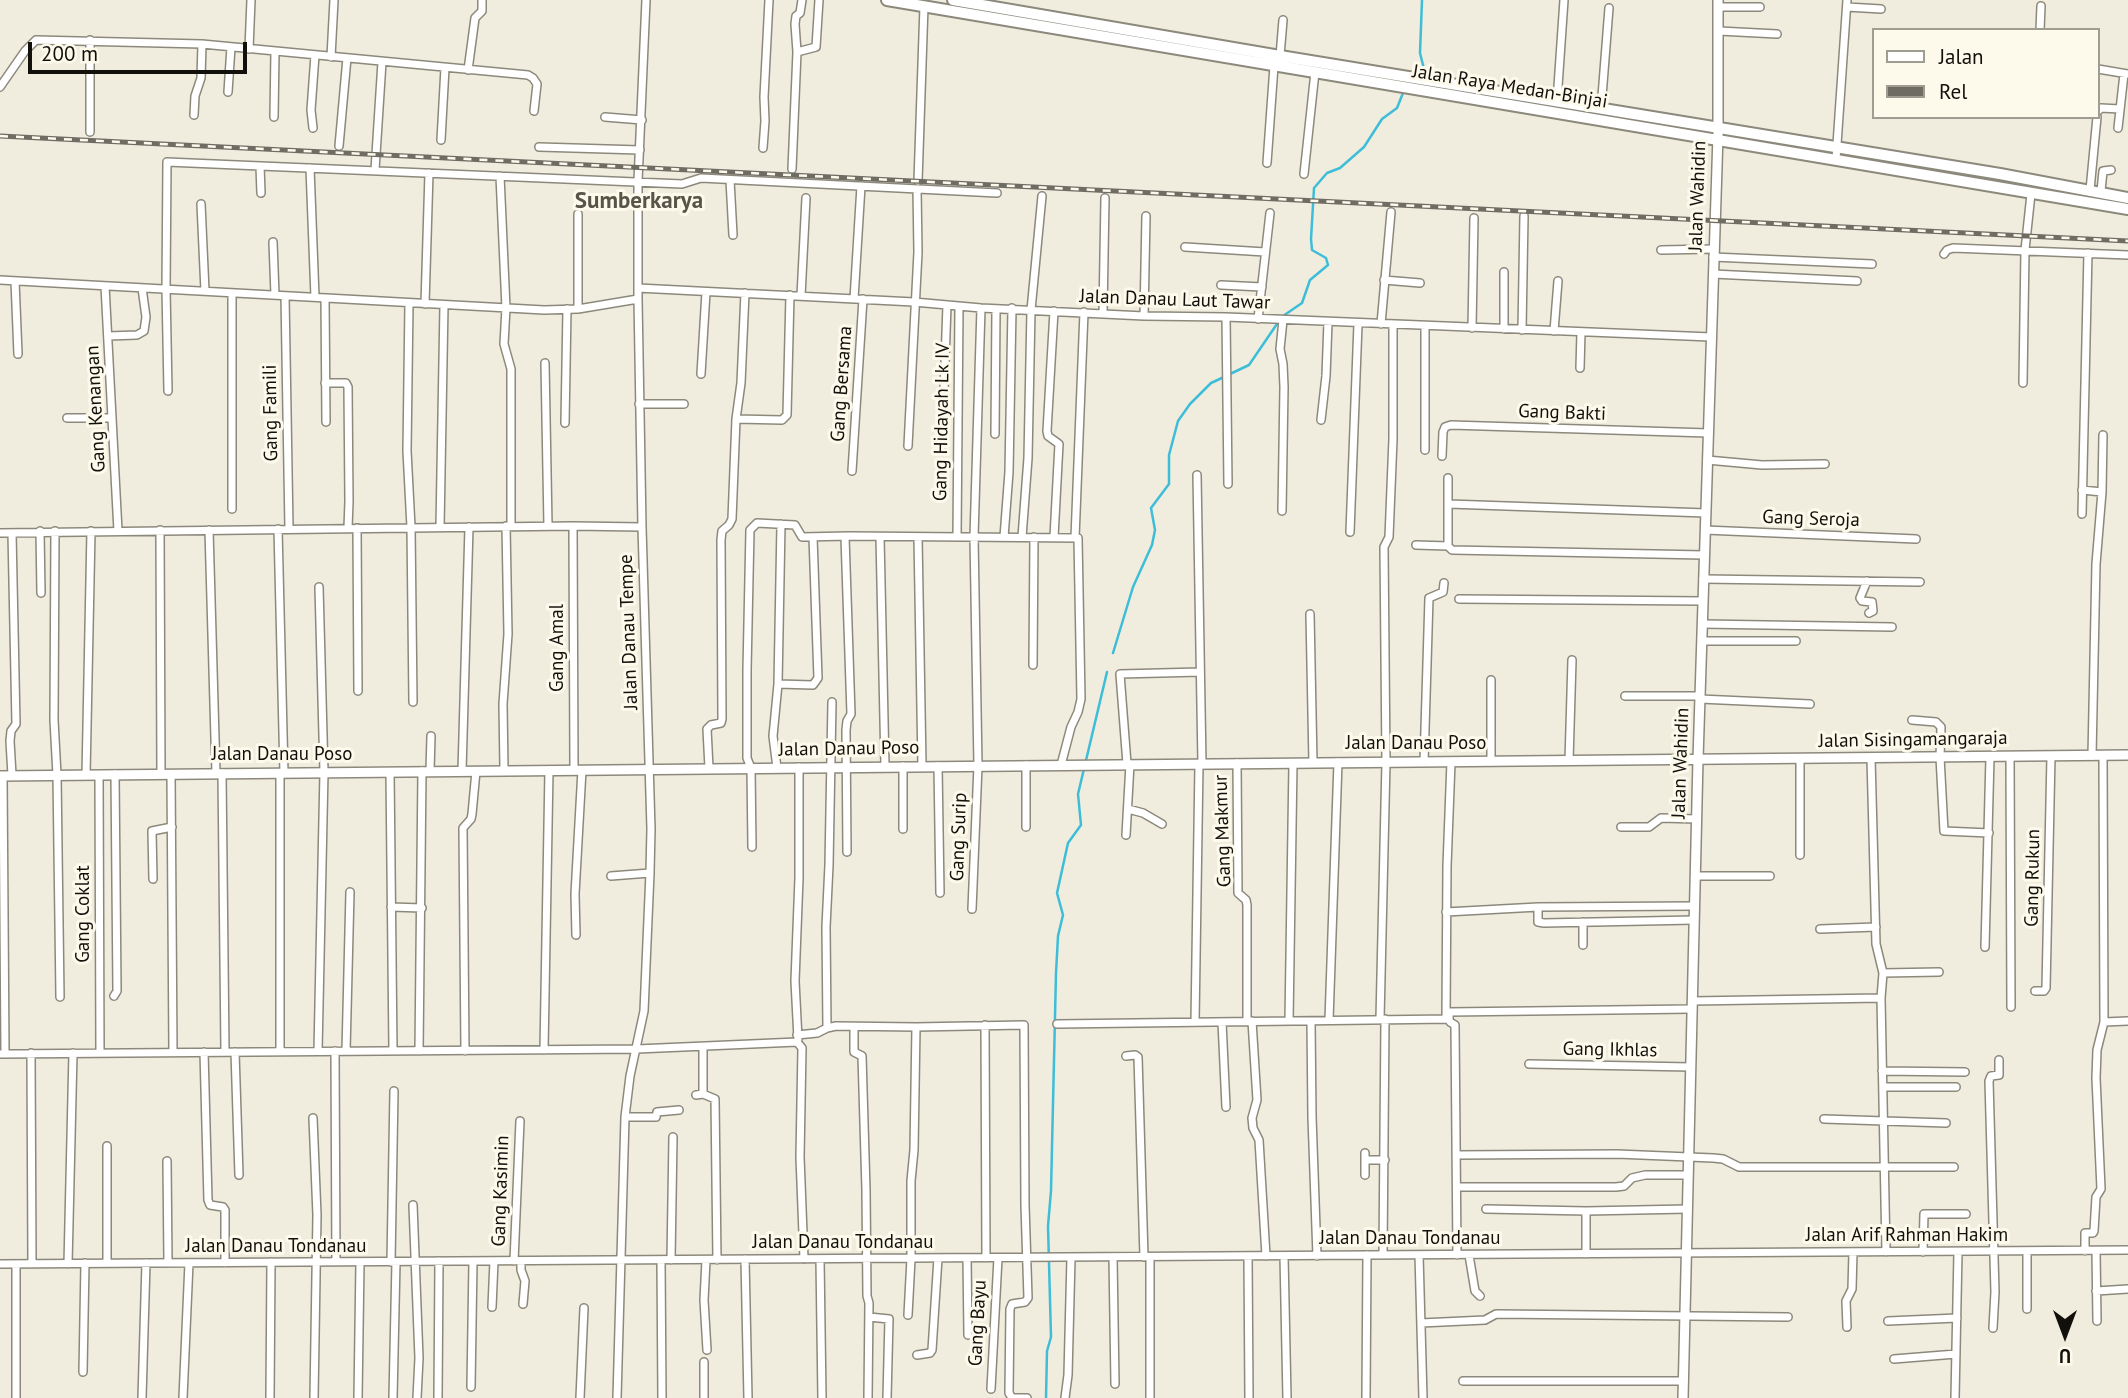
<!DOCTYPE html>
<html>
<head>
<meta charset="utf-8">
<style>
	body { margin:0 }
	#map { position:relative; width:2128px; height:1398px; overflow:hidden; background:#f0eddf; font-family:"PT Sans",sans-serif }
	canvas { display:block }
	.legend { position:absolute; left:1872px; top:28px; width:228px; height:91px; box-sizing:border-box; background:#fdfaec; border:2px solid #9f9c92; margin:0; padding:9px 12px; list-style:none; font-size:21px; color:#11100b }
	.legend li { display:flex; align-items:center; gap:14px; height:35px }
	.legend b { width:35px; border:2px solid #9f9c92 }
	.north { position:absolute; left:2030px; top:1300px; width:70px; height:70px; -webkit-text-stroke:5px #fdfaec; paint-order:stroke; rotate:180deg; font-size:19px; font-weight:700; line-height:28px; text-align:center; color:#11100b }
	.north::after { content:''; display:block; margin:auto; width:24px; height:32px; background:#11100b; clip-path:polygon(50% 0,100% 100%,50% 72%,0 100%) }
	.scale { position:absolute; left:28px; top:42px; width:219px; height:32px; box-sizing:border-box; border:4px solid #11100b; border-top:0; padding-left:9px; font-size:21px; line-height:24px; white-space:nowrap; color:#11100b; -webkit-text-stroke:5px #fdfaec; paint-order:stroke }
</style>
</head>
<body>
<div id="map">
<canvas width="2128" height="1398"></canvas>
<ul class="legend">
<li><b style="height:9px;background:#fff"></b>Jalan</li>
<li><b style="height:9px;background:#6e6c63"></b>Rel</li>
</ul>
<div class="north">U</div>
<div class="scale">200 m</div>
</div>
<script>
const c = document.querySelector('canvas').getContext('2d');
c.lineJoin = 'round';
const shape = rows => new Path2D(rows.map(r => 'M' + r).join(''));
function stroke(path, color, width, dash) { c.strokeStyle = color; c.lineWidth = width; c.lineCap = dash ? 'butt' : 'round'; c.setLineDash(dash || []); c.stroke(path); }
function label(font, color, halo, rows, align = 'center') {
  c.font = font + ' "PT Sans",sans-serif'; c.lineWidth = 6; c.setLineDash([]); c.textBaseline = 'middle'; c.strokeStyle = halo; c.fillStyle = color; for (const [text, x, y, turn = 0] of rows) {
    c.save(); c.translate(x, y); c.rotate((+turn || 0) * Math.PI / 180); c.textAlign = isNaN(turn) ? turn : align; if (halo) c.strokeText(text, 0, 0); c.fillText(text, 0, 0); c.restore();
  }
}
stroke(shape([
	[1422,0,1420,53,1424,69],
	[1283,316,1302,303,1310,280,1328,265,1326,258,1312,250,1311,239,1314,188,1327,173,1340,168,1364,147,1382,119,1397,108,1403,93],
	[1230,374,1249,365,1279,321],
	[1113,653,1133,587,1152,545,1155,530,1151,508,1169,484,1169,455,1178,421,1190,404,1211,383,1224,377],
	[1046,1398,1047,1351,1051,1337,1048,1226,1051,1191,1056,973,1058,936,1063,915,1057,893,1068,843,1081,825,1078,794,1107,672]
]), '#3ebdd8', 2.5);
const minor = shape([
	[1718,7,1760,7],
	[1847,7,1881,9],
	[2040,30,2041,6],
	[1719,31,1777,34],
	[90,40,90,132],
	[249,49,251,0],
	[797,52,795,24,796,16,800,13,802,0],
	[331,57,334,0],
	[2098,69,2128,74],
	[468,70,475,18,482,11,482,0],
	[0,87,25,51,36,40,202,44,528,75,533,78,537,84,534,111],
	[228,92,231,47],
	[1557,101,1564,0],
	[1601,109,1609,8],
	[2098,111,2101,108,2120,109],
	[194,115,195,96,201,78,202,44],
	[274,117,275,51],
	[605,117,642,120],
	[313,128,311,110,315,55],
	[2118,128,2124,74],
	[441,140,445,68],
	[339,146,347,58],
	[539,147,640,150],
	[763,148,765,121,764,97,769,0],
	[1836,159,1847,0],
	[1267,163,1274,66,1280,56,1283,20],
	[260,166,261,193],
	[310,168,315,297],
	[792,169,797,52,816,47,819,0],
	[375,170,382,62],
	[1304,174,1315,72],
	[500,176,506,308,504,344,511,369,511,526],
	[730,180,733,235],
	[918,181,924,6],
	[2090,190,2097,117],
	[2101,191,2103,171,2111,170],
	[201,204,205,291],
	[578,214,578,309],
	[273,242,275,295],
	[1185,247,1265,252],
	[1661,250,1714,249],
	[1944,254,1947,250,1953,248,2128,255],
	[1713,257,1872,264],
	[1713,274,1857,281],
	[0,280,544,310,578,309,638,299],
	[1384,280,1420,283],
	[15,281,18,354],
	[1221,285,1262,287],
	[105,286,118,531],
	[638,288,914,302,981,308,1144,316,1226,317,1711,337],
	[232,293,232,509],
	[285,296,289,529],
	[801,296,806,198],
	[325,298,326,422],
	[854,299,861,186],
	[409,303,407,451,411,527,413,702],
	[425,304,429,173],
	[1054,311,1047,431,1048,436,1059,444,1054,537],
	[1103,313,1105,198],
	[1144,316,1146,216],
	[1226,317,1228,484],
	[1258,319,1270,213],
	[1381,324,1391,212],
	[1472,328,1474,218],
	[1504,329,1504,272],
	[1522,330,1524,216],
	[1554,331,1558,281],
	[108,336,137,335,144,331,146,317,142,288],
	[545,363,548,526],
	[1580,368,1581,332],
	[701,374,706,292],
	[325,383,346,383,348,387,349,501,348,528],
	[2023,383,2025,250,2031,194],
	[168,391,166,289,167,162,682,184,701,178,997,193],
	[639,404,684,404],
	[67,418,112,418],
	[736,419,782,420,787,415,790,295],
	[1321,420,1326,376,1328,322],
	[565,423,567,309],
	[995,434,996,309],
	[908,446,918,252,917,189],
	[942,446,947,305],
	[1425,450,1425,326],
	[1442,456,1443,432,1445,427,1451,425,1708,433],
	[1707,460,1762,465,1825,464],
	[852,471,863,299],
	[1197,475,1202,764],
	[2082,490,2102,492],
	[1449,504,1706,513],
	[1282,511,1284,387,1283,364,1280,349,1283,320],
	[2082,514,2088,253],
	[781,524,778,684,813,685,818,678,813,537],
	[573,526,574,770],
	[440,527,444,305],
	[357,528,358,691],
	[278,529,284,773],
	[160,530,161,774],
	[209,530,216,773],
	[1705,530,1916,539],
	[40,531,41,593],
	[55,531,54,720,57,775,60,997],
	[1350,532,1358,324],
	[0,533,573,526,642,527],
	[12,533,16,724,11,731,10,741,12,775],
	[845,537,851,714,847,721,846,730,847,852],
	[880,537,885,766],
	[918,537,922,766],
	[957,537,959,307],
	[1004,537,1009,472,1012,308],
	[1022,537,1028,458,1031,310,1042,196],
	[1075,538,1084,312],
	[1416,545,1448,546,1452,550,1704,555],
	[1448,546,1448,478],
	[1703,579,1920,582],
	[1867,581,1860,598,1862,601,1872,602,1873,611,1869,613],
	[1459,599,1703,601],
	[1310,614,1313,763],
	[1702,624,1892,627],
	[1702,641,1796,641],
	[1033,665,1034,537],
	[1491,680,1491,761],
	[1625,696,1700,696],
	[1700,699,1810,704],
	[1912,720,1936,722,1941,727,1940,757,1944,831,1989,833],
	[2010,756,2011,1007],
	[2092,756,2096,564,2102,492,2103,435],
	[1800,758,1800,855],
	[1871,758,1876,944,1883,973,1881,998,1886,1252],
	[1569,761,1572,660],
	[1424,762,1429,598,1443,592,1444,583],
	[1237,763,1238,893,1246,900,1247,905,1247,1021],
	[1127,764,1120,674,1200,672],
	[1026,765,1026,827],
	[938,766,940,893],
	[709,768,707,729,711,725,721,723,722,719,721,540,722,531,729,525,732,519,736,419,741,383,745,293],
	[777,768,773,736,778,684],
	[504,770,503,704,508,634,506,526],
	[430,771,431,736],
	[462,771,469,527],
	[390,772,393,1051],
	[222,773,225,1052],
	[280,773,280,1052],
	[171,774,173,1052],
	[86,775,91,531],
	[99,775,100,1053],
	[3,776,5,1053],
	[1128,809,1143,813,1162,824],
	[1621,827,1649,827,1661,818,1697,819],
	[903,829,903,766],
	[1126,835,1130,764],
	[752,847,751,768,747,758,747,670,750,530,757,523,795,525,802,537,849,536,1078,538,1081,699,1078,712,1071,727,1061,765],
	[611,876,650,873],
	[1695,876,1770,876],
	[153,879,152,831,172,827],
	[391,907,422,908],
	[1538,907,1538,922,1544,923,1694,920],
	[972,909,978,766,974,537,981,308],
	[1446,912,1538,907,1695,906],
	[1820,929,1876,927],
	[576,935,575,894,582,770],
	[1583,945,1583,922],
	[1985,947,1990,757],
	[1883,973,1939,972],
	[2035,991,2044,991,2046,988,2051,756],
	[114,996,117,991,115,774],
	[1692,1001,1881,998],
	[1446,1016,1447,866,1451,762],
	[1380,1019,1386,762,1384,547,1389,537,1393,439,1393,325],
	[1449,1019,1450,1022,1455,1025,1457,1255],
	[1329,1020,1338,762],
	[1252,1021,1257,1100,1252,1118,1253,1128,1259,1140,1266,1256],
	[1289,1021,1293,763],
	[1311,1021,1312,1117,1317,1256],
	[1195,1022,1199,764],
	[1222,1022,1226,1107],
	[2104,1022,2128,1021],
	[1057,1024,1449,1019,1449,1012,1692,1009],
	[985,1025,986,1258],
	[827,1028,826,927,829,865,832,702],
	[854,1028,854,1052,862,1056,866,1190,867,1296,869,1303,868,1398],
	[797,1035,817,1033,827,1028,836,1026,916,1027,1024,1025,1025,1205,1028,1298,1025,1302,1012,1304,1010,1309,1009,1393,1012,1398,1027,1398],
	[798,1039,795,981,799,878,799,767],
	[544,1050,549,770],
	[318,1051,324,772,319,587],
	[335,1051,336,1262],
	[346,1051,350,892],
	[419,1051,422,771],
	[465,1051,463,828,471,819,472,814,476,771],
	[204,1052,208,1200,210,1205,223,1207,225,1210,225,1263],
	[235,1052,239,1175],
	[31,1053,32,1264],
	[0,1054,637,1049,797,1042,802,1048,800,1157,804,1259],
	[1126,1056,1135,1055,1138,1057,1144,1257],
	[1529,1064,1691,1067],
	[1882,1071,1965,1072],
	[1883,1087,1956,1087],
	[703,1094,703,1047],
	[696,1095,703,1094,715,1099,717,1260],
	[625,1117,656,1117,657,1112,679,1110],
	[313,1118,317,1215,314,1398],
	[1824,1119,1946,1123],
	[107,1146,107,1263],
	[1365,1153,1365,1175],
	[1456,1155,1617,1154,1713,1158,1723,1159,1739,1167,1954,1167],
	[1365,1160,1385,1160],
	[167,1161,168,1263],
	[1457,1187,1616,1187,1624,1186,1632,1178,1645,1175,1688,1175],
	[413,1205,419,1358,417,1398],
	[1486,1209,1586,1211,1688,1209],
	[1586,1211,1586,1254],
	[2027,1251,2027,1309],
	[2085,1251,2085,1233,2093,1233,2094,1231,2096,1197,2101,1189,2096,1078,2097,1050,2104,1022,2103,756],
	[2096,1251,2097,1321],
	[1923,1252,1924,1214,1966,1214],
	[1383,1255,1385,1019],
	[1419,1255,1423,1398],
	[1469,1255,1475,1291,1480,1296],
	[1248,1256,1249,1398],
	[1284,1256,1287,1398],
	[1113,1257,1115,1384],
	[1150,1257,1150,1398],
	[967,1258,968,1335],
	[745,1259,748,1398],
	[820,1259,822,1398],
	[661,1260,662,1398],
	[671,1260,673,1137],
	[706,1260,704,1300,707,1350],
	[514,1261,520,1121],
	[521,1261,521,1270,525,1281,523,1304],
	[391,1262,394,1091],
	[0,1264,2128,1250],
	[16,1264,16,1398],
	[68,1264,73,1053],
	[2096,1291,2128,1289],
	[492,1307,494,1261],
	[908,1315,911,1259,911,1181,914,1150,916,1027],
	[869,1317,889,1319,887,1398],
	[1888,1321,1957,1318],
	[1421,1323,1485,1320,1496,1314,1788,1317],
	[1847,1327,1846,1301,1852,1289,1853,1252],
	[1993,1328,1995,1292,1989,1081,1991,1076,1999,1075,1999,1060],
	[917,1355,930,1353,932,1350,938,1258],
	[1894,1359,1956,1354],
	[83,1372,85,1263],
	[1463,1381,1684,1381],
	[471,1387,473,1261],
	[991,1389,998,1258],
	[142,1398,146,1263],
	[183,1398,189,1263],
	[270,1398,271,1262],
	[358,1398,360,1262],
	[393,1398,396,1262],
	[438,1398,439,1261],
	[580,1398,584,1308],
	[617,1398,625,1117,630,1076,644,1011,650,873,651,829,642,527,638,299,638,181,646,0],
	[704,1398,704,1362],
	[1065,1398,1068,1375,1071,1258],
	[1366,1398,1367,1255],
	[1955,1398,1958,1252]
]);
const tertiary = shape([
	[0,776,2128,755],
	[1683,1398,1698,759,1718,135,1718,0]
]);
const primary = shape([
	[887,0,2128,209],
	[953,0,1280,56,2000,174,2128,198]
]);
stroke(minor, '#8c897c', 10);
stroke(tertiary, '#8c897c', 12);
stroke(primary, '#8c897c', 14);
stroke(minor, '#fff', 7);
stroke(tertiary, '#fff', 9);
stroke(primary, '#fff', 10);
const rail = shape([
	[0,136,2128,241]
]);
stroke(rail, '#6e6c63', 5);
stroke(rail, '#fdfaec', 2.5, [8]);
label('19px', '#11100b', '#fdfaec', [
	["Jalan Raya Medan-Binjai",1510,87,9],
	["Jalan Wahidin",1698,196,-88],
	["Jalan Danau Laut Tawar",1175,300,2],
	["Gang Bersama",842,384,-86],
	["Gang Kenangan",96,409,-93],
	["Gang Famili",271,413,-91],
	["Gang Bakti",1562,413,2],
	["Gang Hidayah Lk IV",942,422,-89],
	["Gang Seroja",1811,519,2],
	["Jalan Danau Tempe",629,632,-92],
	["Gang Amal",558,648,-90],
	["Jalan Sisingamangaraja",1913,740,-1],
	["Jalan Danau Poso",1416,744],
	["Jalan Danau Poso",849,749,-1],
	["Jalan Danau Poso",282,755],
	["Jalan Wahidin",1681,763,-88],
	["Gang Makmur",1223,831,-92],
	["Gang Surip",959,837,-88],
	["Gang Rukun",2033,878,-89],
	["Gang Coklat",84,914,-90],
	["Gang Ikhlas",1610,1050,1],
	["Gang Kasimin",501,1191,-88],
	["Jalan Arif Rahman Hakim",1907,1236],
	["Jalan Danau Tondanau",1410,1239],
	["Jalan Danau Tondanau",843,1243],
	["Jalan Danau Tondanau",276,1247],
	["Gang Bayu",978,1323,-87]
]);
label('bold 23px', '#575448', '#fdfaec', [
	["Sumberkarya",639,201]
]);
</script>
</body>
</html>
